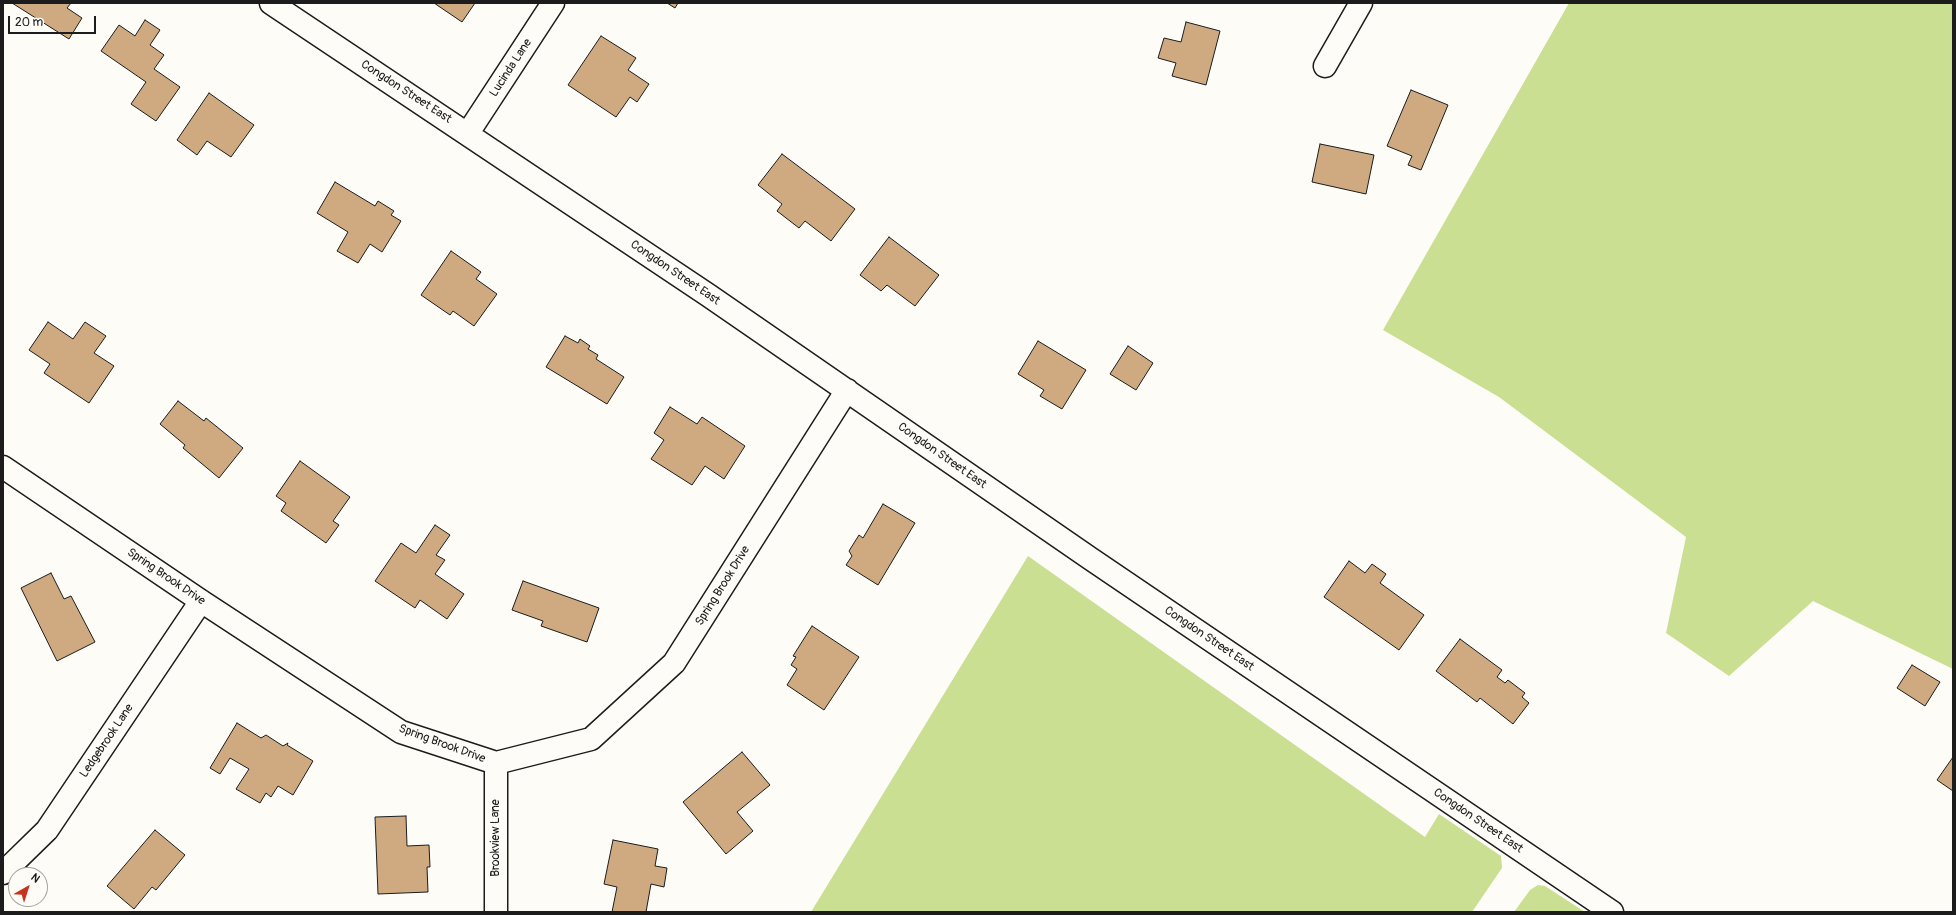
<!DOCTYPE html>
<html>
<head>
<meta charset="utf-8">
<style>
	body { margin:0 }
	#map { position:relative; width:1956px; height:915px; overflow:hidden; background:#fdfcf7; font-family:Pangolin,sans-serif }
	canvas { display:block }
	.frame { position:absolute; inset:0; border:4px solid #1c1c1c; pointer-events:none }
	.north { position:absolute; left:8px; top:867px; width:40px; height:40px; box-sizing:border-box; background:#fdfcf7; border:1px solid #a3a29f; border-radius:50%; rotate:39deg; font-size:11px; font-weight:700; line-height:16px; text-align:center; color:#1c1c1c }
	.north::after { content:''; display:block; margin:auto; width:14px; height:18px; background:#c8321e; clip-path:polygon(50% 0,100% 100%,50% 72%,0 100%) }
	.scale { position:absolute; left:8px; top:16px; width:88px; height:18px; box-sizing:border-box; border:2px solid #1c1c1c; border-top:0; padding-left:5px; font-size:12px; line-height:14px; white-space:nowrap; color:#1c1c1c; -webkit-text-stroke:3px #fdfcf7; paint-order:stroke }
</style>
</head>
<body>
<div id="map">
<canvas width="1956" height="915"></canvas>
<div class="frame"></div>
<div class="north">N</div>
<div class="scale">20 m</div>
</div>
<script>
const c = document.querySelector('canvas').getContext('2d');
c.lineJoin = 'round';
function fill(path, color) { c.fillStyle = color; c.fill(path, 'evenodd'); }
const shape = rows => new Path2D(rows.map(r => 'M' + r).join(''));
function stroke(path, color, width, dash) { c.strokeStyle = color; c.lineWidth = width; c.lineCap = dash ? 'butt' : 'round'; c.setLineDash(dash || []); c.stroke(path); }
function label(font, color, halo, rows, align = 'center') {
  c.font = font + ' Pangolin,sans-serif'; c.lineWidth = 4; c.setLineDash([]); c.textBaseline = 'middle'; c.strokeStyle = halo; c.fillStyle = color; for (const [text, x, y, turn = 0] of rows) {
    c.save(); c.translate(x, y); c.rotate((+turn || 0) * Math.PI / 180); c.textAlign = isNaN(turn) ? turn : align; if (halo) c.strokeText(text, 0, 0); c.fillText(text, 0, 0); c.restore();
  }
}
fill(shape([
	[1569,3,1953,3,1953,669,1813,601,1729,676,1666,633,1686,537,1499,397,1383,330],
	[1028,556,1425,837,1439,814,1501,856,1502,868,1472,912,811,912],
	[1538,885,1545,886,1585,912,1514,912,1530,890]
]), '#cbdf93');
const building = shape([
	[12,3,71,3,67,8,82,18,69,39,12,3],
	[434,3,475,3,462,22,434,3],
	[667,3,678,3,675,8,667,3],
	[145,20,160,30,150,45,164,55,154,69,180,87,156,121,131,104,146,82,101,51,119,25,135,36,145,20],
	[1186,22,1220,31,1206,85,1172,76,1176,63,1158,58,1164,38,1181,42,1186,22],
	[601,36,636,58,628,70,649,84,637,102,630,97,616,117,568,85,601,36],
	[1411,90,1448,105,1421,170,1408,165,1412,156,1387,146,1411,90],
	[209,93,254,125,231,157,207,141,197,155,177,140,209,93],
	[1320,144,1374,155,1366,194,1312,182,1320,144],
	[782,154,855,209,831,241,805,221,799,228,777,211,782,204,758,185,782,154],
	[335,182,375,206,378,201,394,211,391,215,401,221,382,252,370,244,358,263,337,251,348,232,317,213,335,182],
	[889,237,939,275,915,306,887,285,881,291,860,275,889,237],
	[451,251,481,272,476,279,497,294,474,326,453,311,450,315,421,295,451,251],
	[48,322,73,339,85,322,106,336,94,353,114,366,89,403,44,373,50,364,29,350,48,322],
	[565,336,578,343,580,339,590,346,588,349,598,355,596,359,624,377,607,404,546,367,565,336],
	[1038,341,1086,370,1062,409,1040,396,1044,390,1018,374,1038,341],
	[1128,346,1153,363,1136,390,1110,374,1128,346],
	[178,401,204,421,206,418,243,448,219,478,183,448,185,445,160,424,178,401],
	[670,407,697,424,702,417,745,446,724,479,705,466,692,485,651,459,664,440,654,433,670,407],
	[300,461,350,497,333,521,339,525,326,543,281,511,286,503,276,496,300,461],
	[883,504,915,523,878,585,846,565,852,556,849,551,859,535,863,538,883,504],
	[435,525,450,535,436,555,445,560,435,574,464,594,447,619,420,600,415,608,375,581,401,543,416,553,435,525],
	[1349,561,1365,573,1372,564,1386,574,1380,583,1424,615,1399,650,1324,597,1349,561],
	[51,573,64,599,71,596,95,642,57,661,21,588,51,573],
	[523,581,599,608,587,642,541,626,543,621,512,610,523,581],
	[812,626,859,657,824,710,787,685,797,669,791,665,796,657,793,656,812,626],
	[1460,639,1502,670,1497,677,1505,683,1508,680,1525,693,1522,697,1529,703,1513,724,1480,698,1477,702,1436,671,1460,639],
	[1912,665,1940,682,1925,706,1897,688,1912,665],
	[237,723,261,738,266,735,283,746,288,743,287,745,313,761,293,795,278,786,271,797,266,793,260,803,236,789,249,769,230,758,220,774,210,768,237,723],
	[742,752,770,785,737,812,753,831,726,854,683,802,742,752],
	[1953,757,1953,791,1937,780,1953,757],
	[406,816,407,846,429,845,430,867,427,867,428,892,378,894,375,817,406,816],
	[155,830,185,855,156,890,152,887,134,909,107,886,155,830],
	[613,840,658,849,655,866,667,868,664,887,651,884,646,912,612,912,617,887,604,884,613,840]
]);
fill(building, '#cfaa81');
stroke(building, '#1c1c1c', 1);
const minor = shape([
	[271,3,708,295,1091,559,1612,912],
	[1325,66,1361,3],
	[468,133,553,3],
	[3,467,201,601,401,732,496,763,591,739,674,663,847,390],
	[3,873,47,830,201,601],
	[496,912,496,763]
]);
stroke(minor, '#1c1c1c', 25);
stroke(minor, '#fdfcf7', 22);
label('12px', '#1c1c1c', '#fdfcf7', [
	["Lucinda Lane",511,68,-57],
	["Congdon Street East",406,92,33],
	["Congdon Street East",675,273,34],
	["Congdon Street East",942,456,35],
	["Spring Brook Drive",166,577,34],
	["Spring Brook Drive",723,586,-58],
	["Congdon Street East",1209,639,34],
	["Ledgebrook Lane",107,741,-56],
	["Spring Brook Drive",442,744,20],
	["Congdon Street East",1478,821,34],
	["Brookview Lane",496,838,-90]
]);
</script>
</body>
</html>
